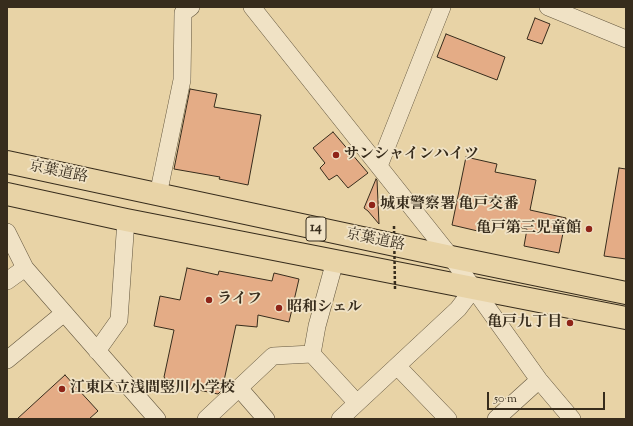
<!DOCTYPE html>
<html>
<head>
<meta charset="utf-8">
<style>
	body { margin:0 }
	#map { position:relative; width:633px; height:426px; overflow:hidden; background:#e8d3a6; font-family:"Sorts Mill Goudy",serif }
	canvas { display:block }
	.frame { position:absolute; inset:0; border:8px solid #372c1c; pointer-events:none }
	.scale { position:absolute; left:487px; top:392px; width:118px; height:18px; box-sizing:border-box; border:2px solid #372c1c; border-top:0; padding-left:5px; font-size:12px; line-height:14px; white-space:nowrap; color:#372c1c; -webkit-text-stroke:3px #f0e2c5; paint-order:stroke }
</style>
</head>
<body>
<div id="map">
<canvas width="633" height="426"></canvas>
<div class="frame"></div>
<div class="scale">50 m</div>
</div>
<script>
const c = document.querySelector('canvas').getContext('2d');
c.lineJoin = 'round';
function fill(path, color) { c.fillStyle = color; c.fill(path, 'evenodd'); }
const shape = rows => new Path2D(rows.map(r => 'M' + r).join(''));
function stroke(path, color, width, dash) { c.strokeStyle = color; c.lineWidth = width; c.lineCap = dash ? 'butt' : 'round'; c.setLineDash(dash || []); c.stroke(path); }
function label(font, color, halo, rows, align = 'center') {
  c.font = font + ' "Sorts Mill Goudy","Noto Serif JP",serif'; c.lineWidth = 3.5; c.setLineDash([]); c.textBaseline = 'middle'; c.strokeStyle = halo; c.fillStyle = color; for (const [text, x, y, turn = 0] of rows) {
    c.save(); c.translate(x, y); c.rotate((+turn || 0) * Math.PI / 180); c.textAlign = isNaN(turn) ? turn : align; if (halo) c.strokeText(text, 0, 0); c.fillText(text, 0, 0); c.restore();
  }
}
const building = shape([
	[535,18,550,24,542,44,527,39,535,18],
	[446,34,505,57,497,80,437,57,446,34],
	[190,89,217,94,214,107,261,115,248,185,219,179,220,177,174,169,190,89],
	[333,132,368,173,348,188,337,175,329,180,320,168,325,163,313,148,333,132],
	[466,157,497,164,495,172,536,180,530,210,566,218,559,253,524,246,527,229,485,220,482,232,452,225,466,157],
	[619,168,626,169,626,259,604,256,619,168],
	[376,179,377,180,379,224,368,211,364,208,376,179],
	[187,268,218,275,219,271,272,281,274,273,299,279,289,322,258,315,257,327,236,325,222,390,218,394,169,384,164,377,174,330,154,326,160,296,180,300,187,268],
	[65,375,98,411,89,419,17,419,65,375]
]);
fill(building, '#e4ac86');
stroke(building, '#372c1c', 1);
const minor = shape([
	[252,7,451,257,539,380,572,419],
	[548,7,626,39],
	[379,166,442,7],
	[158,195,182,80,183,13,191,7],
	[7,232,25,268,157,419],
	[335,261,317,326,312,354,357,403],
	[7,281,25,268],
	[97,351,119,320,126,220],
	[7,360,64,313],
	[397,366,448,419],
	[239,388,266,419],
	[206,419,273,356,312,354],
	[340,419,458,309,474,288],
	[496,419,539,380]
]);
const highway = shape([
	[7,162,451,257,626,293],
	[7,194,126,220,626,318]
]);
stroke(minor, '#63563e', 18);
stroke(highway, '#372c1c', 24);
stroke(minor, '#f0e2c5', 17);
stroke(highway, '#e8d3a6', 22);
stroke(shape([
	[394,226,395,289]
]), '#372c1c', 2.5, [3, 2]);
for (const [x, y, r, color] of [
	[336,155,4,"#8f2418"],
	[372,205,4,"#8f2418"],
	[589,229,4,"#8f2418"],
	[209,300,4,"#8f2418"],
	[279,308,4,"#8f2418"],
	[570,323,4,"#8f2418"],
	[62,389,4,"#8f2418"]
]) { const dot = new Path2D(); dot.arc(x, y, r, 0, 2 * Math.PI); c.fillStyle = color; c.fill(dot); stroke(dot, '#f0e2c5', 1.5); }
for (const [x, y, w] of [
	[316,229,20]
]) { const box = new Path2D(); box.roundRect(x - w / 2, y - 12, w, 24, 3); c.fillStyle = '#f0e2c5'; c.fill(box); stroke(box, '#372c1c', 1); }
label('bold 14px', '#372c1c', null, [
	["14",316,229]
]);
label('bold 15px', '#372c1c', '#f0e2c5', [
	["サンシャインハイツ",344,155],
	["城東警察署 亀戸交番",380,205],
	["亀戸第三児童館",581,229,"right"],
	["ライフ",217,300],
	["昭和シェル",287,308],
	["亀戸九丁目",562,323,"right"],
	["江東区立浅間竪川小学校",70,389]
], 'left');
label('15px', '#372c1c', '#f0e2c5', [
	["京葉道路",58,173,12],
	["京葉道路",375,241,12]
]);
</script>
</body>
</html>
